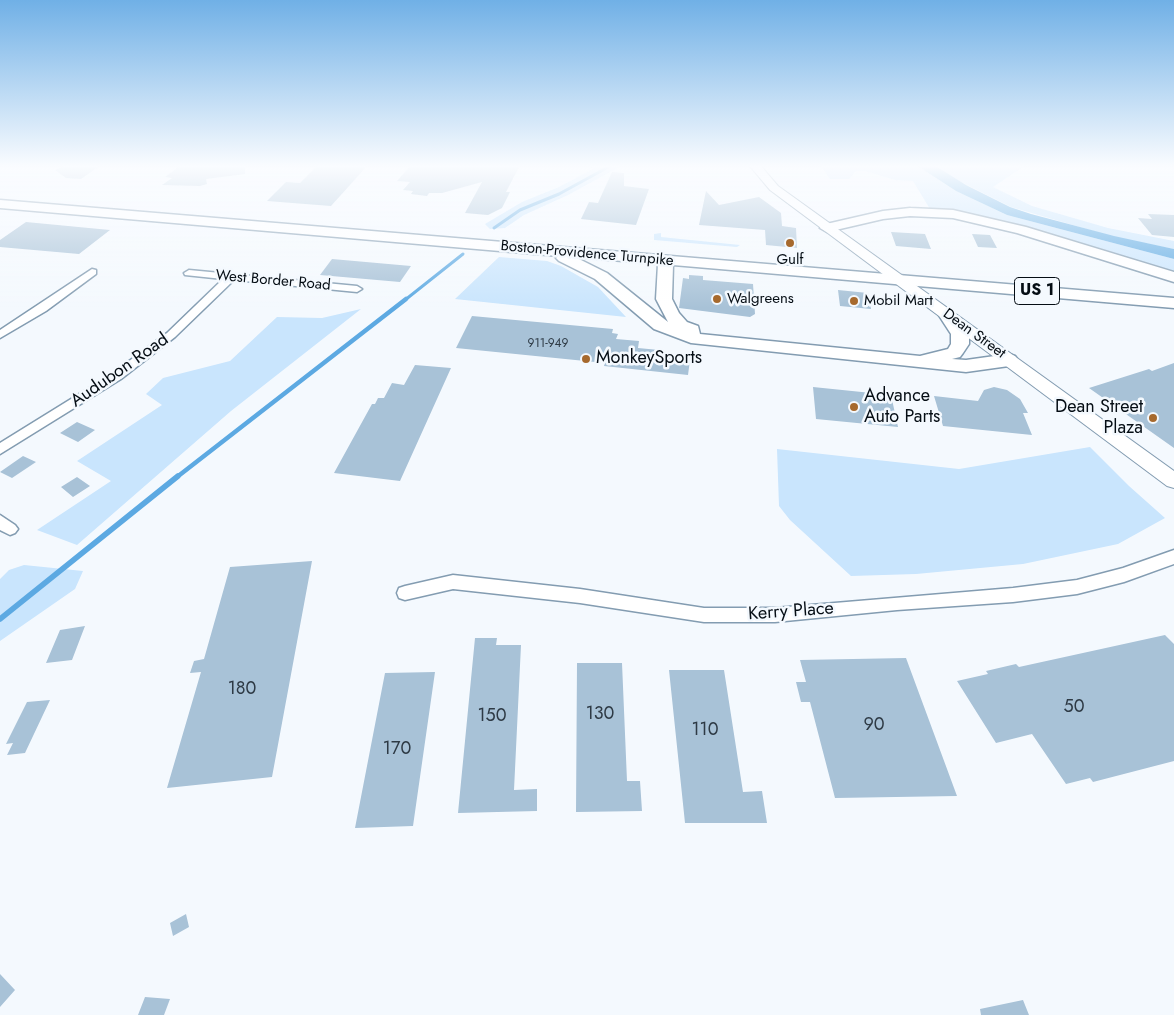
<!DOCTYPE html>
<html>
<head>
<meta charset="utf-8">
<style>
	body { margin:0 }
	canvas { display:block; background:#f4f9fe }
</style>
</head>
<body>
<canvas width="1174" height="1015"></canvas>
<script>
const c = document.querySelector('canvas').getContext('2d');
c.lineJoin = 'round';
function fill(path, color) { c.fillStyle = color; c.fill(path, 'evenodd'); }
const shape = rows => new Path2D(rows.map(r => 'M' + r).join(''));
function stroke(path, color, width, dash) { c.strokeStyle = color; c.lineWidth = width; c.lineCap = dash ? 'butt' : 'round'; c.setLineDash(dash || []); c.stroke(path); }
function label(font, color, halo, rows, align = 'center') {
  c.font = font + ' Jost,sans-serif'; c.lineWidth = 5; c.setLineDash([]); c.textBaseline = 'middle'; c.strokeStyle = halo; c.fillStyle = color; for (const [text, x, y, turn = 0] of rows) {
    c.save(); c.translate(x, y); c.rotate((+turn || 0) * Math.PI / 180); c.textAlign = isNaN(turn) ? turn : align; if (halo) c.strokeText(text, 0, 0); c.fillText(text, 0, 0); c.restore();
  }
}
fill(shape([
	[588,165,623,165,568,195,524,215,505,228,490,229,485,224,522,202,559,187,593,169],
	[820,165,916,165,956,191,1007,215,1174,259,1174,274,976,215,930,209,913,181,895,180,865,171,856,171,849,179,830,179],
	[934,165,1026,165,993,187,1032,206,1108,228,1174,241,1174,249,1114,237,1011,207,945,174],
	[661,233,661,237,740,245,737,247,654,240,654,234],
	[499,257,547,261,561,266,598,287,626,317,455,299],
	[361,309,231,411,77,545,37,530,111,481,77,461,162,405,146,394,163,378,230,361,277,317,322,318],
	[1090,447,1129,486,1165,518,1118,544,1023,564,916,574,851,576,790,520,779,506,777,449,959,469],
	[24,565,83,571,75,589,0,641,0,579,9,570]
]), '#c9e5fd');
fill(shape([
	[916,165,934,165,966,185,1010,207,1031,214,1114,236,1174,249,1174,259,1007,215,956,191]
]), '#5ca9e2');
stroke(shape([
	[494,228,520,210,559,194,612,165],
	[405,300,463,254]
]), '#5ca9e2', 3);
stroke(shape([
	[177,477,406,299]
]), '#5ca9e2', 4.5);
stroke(shape([
	[0,619,178,476]
]), '#5ca9e2', 5.5);
fill(shape([
	[66,165,101,165,81,179,66,178,55,170],
	[181,165,245,165,245,174,206,179,207,184,200,186,162,185,172,178,165,177],
	[318,165,368,165,331,206,267,201,286,182,300,183],
	[411,165,520,165,506,192,510,192,502,208,488,215,465,213,482,182,442,193,429,193,427,196,411,194,413,191,403,190,410,182,397,181],
	[612,172,624,173,624,186,649,189,636,225,581,219,589,202,598,203],
	[706,191,719,205,759,197,781,213,782,226,796,228,797,248,766,245,765,230,699,225],
	[1148,214,1174,215,1174,237,1152,235,1138,218,1152,219],
	[26,222,110,230,79,254,0,247,0,240],
	[891,232,925,234,931,249,896,246],
	[972,234,990,235,997,248,978,247],
	[332,259,411,266,400,282,320,275],
	[689,275,703,276,703,280,753,284,755,314,750,317,679,308,683,278,689,279],
	[838,290,868,293,871,309,840,306],
	[472,316,613,329,612,333,618,334,616,339,639,341,638,348,659,350,658,357,690,360,688,375,604,366,605,363,456,348],
	[1174,363,1174,448,1089,388,1149,369,1152,371],
	[415,365,451,368,400,481,334,473,372,404,375,404,378,398,384,398,392,383,404,385],
	[813,387,891,395,898,427,816,419],
	[994,387,1007,390,1020,399,1028,413,1023,413,1032,435,943,426,934,396,978,401,984,390],
	[77,422,95,430,78,442,60,433],
	[23,456,36,462,12,478,0,472],
	[77,477,90,486,73,497,61,487],
	[312,561,272,777,167,788,201,672,190,673,194,661,204,659,230,567],
	[85,626,72,660,46,663,60,630],
	[1165,635,1174,644,1174,761,1093,782,1090,778,1066,784,1032,734,996,743,957,681,988,674,986,671,1016,664,1019,667],
	[475,638,497,638,496,645,521,645,514,790,537,789,537,811,458,813],
	[906,658,957,796,835,798,810,702,801,702,796,682,806,682,800,660],
	[577,663,622,663,627,781,640,781,642,811,576,812],
	[669,670,724,670,743,792,762,791,767,823,685,823],
	[435,672,413,826,355,828,385,673],
	[50,700,25,753,7,755,13,743,6,744,27,702],
	[186,914,189,927,173,936,170,923],
	[0,974,15,990,0,1007],
	[145,997,170,999,164,1015,138,1015],
	[1023,1000,1029,1015,981,1015,980,1009]
]), '#a8c2d7');
const minor = shape([
	[92,269,96,270,96,274,46,311,0,338,0,330,92,269],
	[189,270,357,286,362,289,357,292,234,280,175,337,121,379,0,454,0,443,113,373,167,333,223,279,185,275,184,273,189,270],
	[0,515,15,525,18,529,15,533,10,535,0,530,0,515],
	[1174,550,1174,564,1124,582,1077,594,1013,602,897,610,775,622,704,622,580,603,453,589,405,600,399,598,397,593,399,588,405,586,453,575,580,589,704,608,775,608,1013,588,1077,580,1123,568,1174,550]
]);
const secondary = shape([
	[749,165,760,165,778,186,1174,471,1174,488,1167,486,770,190,749,165]
]);
const primary = shape([
	[0,200,1174,298,1174,308,673,265,672,299,679,313,687,322,698,326,700,334,920,356,948,349,951,344,951,334,938,314,940,310,946,309,952,310,969,334,969,344,963,353,960,357,952,359,966,360,1009,354,1015,356,1018,360,1015,364,1009,366,966,372,691,343,654,329,595,279,559,261,556,258,558,256,0,208,0,200],
	[575,257,658,264,656,299,668,322,607,273,575,257],
	[910,208,953,210,1026,227,1174,272,1174,282,1017,233,953,218,910,216,883,219,827,232,820,228,822,225,883,211,910,208]
]);
stroke(minor, '#839cb1', 3);
stroke(secondary, '#839cb1', 2);
stroke(primary, '#839cb1', 3);
fill(minor, '#fff');
fill(secondary, '#fff');
fill(primary, '#fff');
const sky = c.createLinearGradient(0, 0, 0, 308);
sky.addColorStop(0, '#70b0e6');
sky.addColorStop(0.54, '#fafcff');
sky.addColorStop(1, '#fafcff00');
c.fillStyle = sky;
c.fillRect(0, 0, 1174, 308);
for (const [x, y, r, color] of [
	[790,243,5,"#a6692d"],
	[717,299,5,"#a6692d"],
	[854,301,5,"#a6692d"],
	[586,359,5,"#a6692d"],
	[854,407,5,"#a6692d"],
	[1153,418,5,"#a6692d"]
]) { const dot = new Path2D(); dot.arc(x, y, r, 0, 2 * Math.PI); c.fillStyle = color; c.fill(dot); stroke(dot, '#f4f9fe', 2); }
label('12px', '#2e3a45', null, [
	["911-949",548,344]
]);
label('15px', '#050d14', '#f4f9fe', [
	["Boston-Providence Turnpike",587,254,5],
	["West Border Road",273,281,5],
	["Dean Street",974,334,36]
]);
label('15px', '#050d14', '#f4f9fe', [
	["Gulf",790,260,"center"],
	["Walgreens",727,299],
	["Mobil Mart",864,301]
], 'left');
for (const [x, y, w] of [
	[1037,291,45]
]) { const box = new Path2D(); box.roundRect(x - w / 2, y - 13.5, w, 27, 4); c.fillStyle = '#f4f9fe'; c.fill(box); stroke(box, '#050d14', 1); }
label('bold 16px', '#050d14', null, [
	["US 1",1037,291]
]);
label('18px', '#050d14', '#f4f9fe', [
	["MonkeySports",596,359],
	["Advance",864,397],
	["Auto Parts",864,418],
	["Dean Street",1143,408,"right"],
	["Plaza",1143,429,"right"]
], 'left');
label('18px', '#050d14', '#f4f9fe', [
	["Audubon Road",120,371,-35],
	["Kerry Place",791,612,-4]
]);
label('18px', '#2e3a45', null, [
	["180",242,690],
	["50",1074,708],
	["130",600,715],
	["150",492,717],
	["90",874,726],
	["110",705,731],
	["170",397,750]
]);
</script>
</body>
</html>
